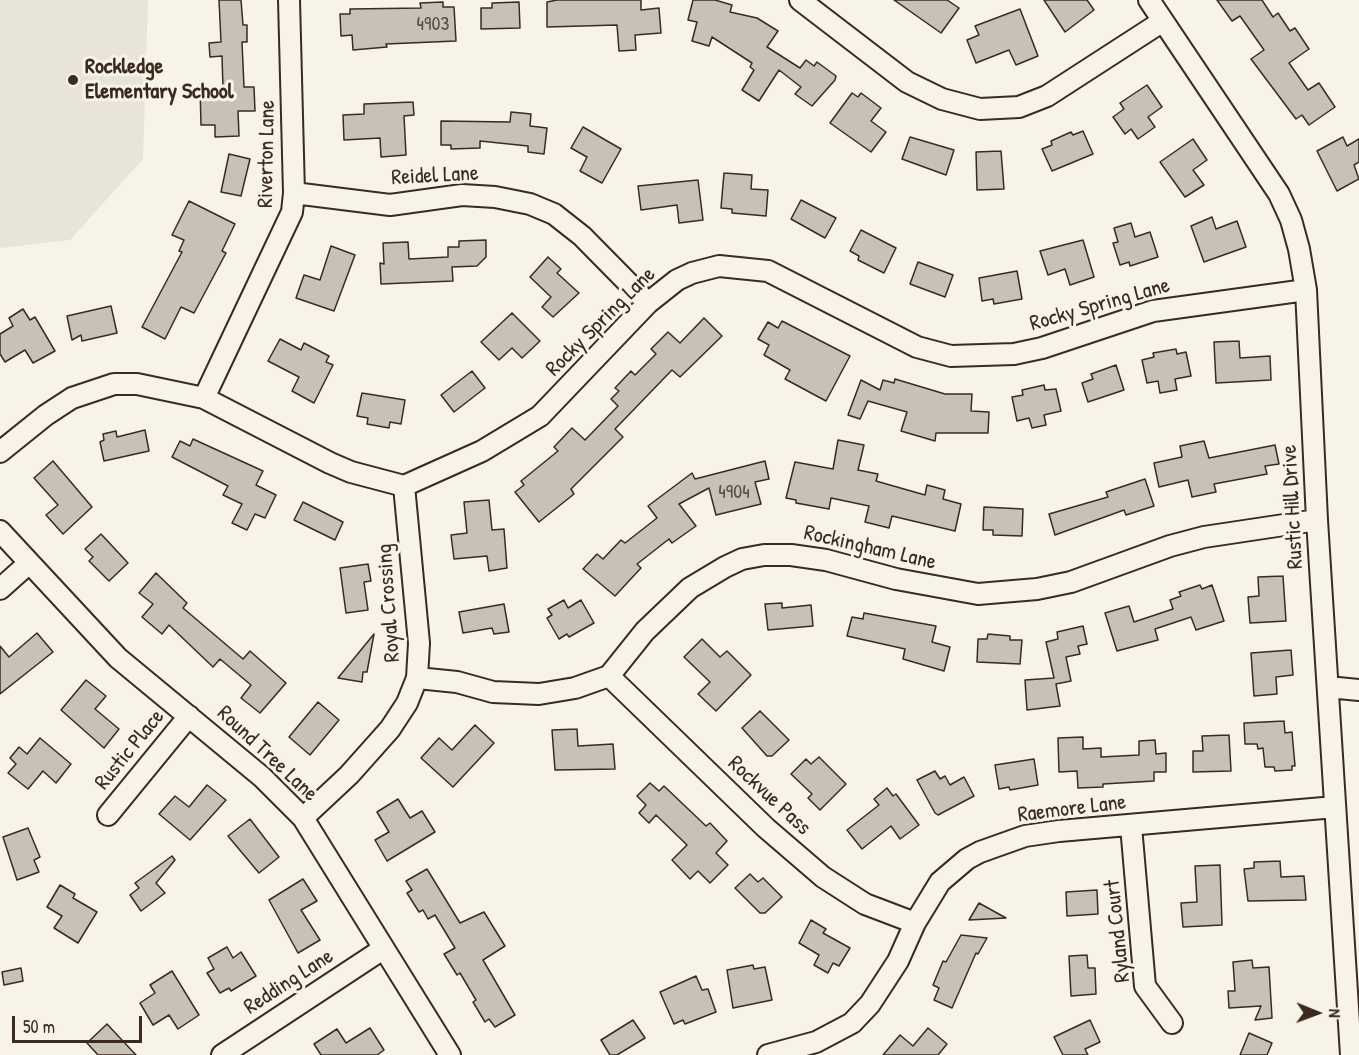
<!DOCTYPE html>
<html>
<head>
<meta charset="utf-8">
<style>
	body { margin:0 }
	#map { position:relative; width:1359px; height:1055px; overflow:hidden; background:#f7f3e8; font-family:"Patrick Hand",sans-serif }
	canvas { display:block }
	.north { position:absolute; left:1287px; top:983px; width:60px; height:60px; -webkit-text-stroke:4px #f7f3e8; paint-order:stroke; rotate:91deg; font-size:16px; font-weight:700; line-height:24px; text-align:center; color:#3b2a1e }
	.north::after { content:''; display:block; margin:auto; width:21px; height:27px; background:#3b2a1e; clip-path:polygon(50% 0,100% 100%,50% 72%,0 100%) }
	.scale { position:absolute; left:12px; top:1016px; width:130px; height:27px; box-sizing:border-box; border:3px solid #3b2a1e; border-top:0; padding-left:8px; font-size:18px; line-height:21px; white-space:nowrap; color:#3b2a1e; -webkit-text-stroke:4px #f7f3e8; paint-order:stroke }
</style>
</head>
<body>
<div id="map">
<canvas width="1359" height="1055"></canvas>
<div class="north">N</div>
<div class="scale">50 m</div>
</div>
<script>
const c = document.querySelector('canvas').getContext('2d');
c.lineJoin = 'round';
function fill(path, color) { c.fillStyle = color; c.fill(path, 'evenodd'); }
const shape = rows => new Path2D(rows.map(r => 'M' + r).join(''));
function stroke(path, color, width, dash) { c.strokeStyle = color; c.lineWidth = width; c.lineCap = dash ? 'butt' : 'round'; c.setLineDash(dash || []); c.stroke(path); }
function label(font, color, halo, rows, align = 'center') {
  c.font = font + ' "Patrick Hand",sans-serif'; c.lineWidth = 6; c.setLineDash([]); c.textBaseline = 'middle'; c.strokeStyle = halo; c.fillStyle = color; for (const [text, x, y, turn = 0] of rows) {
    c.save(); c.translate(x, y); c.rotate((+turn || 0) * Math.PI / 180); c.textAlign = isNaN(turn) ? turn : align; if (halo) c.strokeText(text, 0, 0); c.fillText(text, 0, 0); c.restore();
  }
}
fill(shape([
	[0,0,148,0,143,159,70,240,0,248]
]), '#e9e4d9');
const building = shape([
	[219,0,241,0,243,25,247,25,247,42,242,42,244,87,254,87,255,111,238,111,239,136,215,137,215,125,201,125,200,88,223,88,222,56,210,57,209,43,221,42,219,0],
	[557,0,641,0,641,10,659,8,661,33,635,35,636,50,619,51,617,25,547,27,547,2,557,0],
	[693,0,715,0,732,5,730,12,757,18,778,31,767,47,800,68,806,60,814,66,817,62,836,76,835,80,812,106,795,94,801,87,779,70,759,101,742,90,754,70,750,67,752,63,712,37,709,46,692,41,697,22,688,20,693,0],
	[894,0,947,0,959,8,941,33,894,0],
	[1044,0,1087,0,1094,10,1065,32,1044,0],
	[1217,0,1262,0,1273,17,1278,13,1290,31,1295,28,1309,49,1289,63,1308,90,1319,83,1335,107,1309,125,1302,115,1296,119,1251,59,1264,50,1240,16,1232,21,1217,0],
	[443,2,443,7,454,7,456,41,386,44,387,47,353,50,352,35,341,36,340,14,350,14,350,9,421,8,420,3,443,2],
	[519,2,520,28,481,29,481,8,492,8,492,3,519,2],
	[1020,9,1038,56,1016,65,1009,50,976,63,967,40,979,35,975,26,1020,9],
	[1147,85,1162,107,1148,117,1155,127,1138,139,1131,129,1125,134,1113,117,1124,109,1120,103,1147,85],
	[852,93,858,97,861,93,881,108,871,121,886,132,871,152,830,123,852,93],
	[413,102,414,115,404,116,406,155,381,157,380,138,344,140,343,115,364,114,364,104,413,102],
	[511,112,531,114,530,126,547,128,544,154,528,152,528,146,480,141,480,148,451,149,451,145,441,145,441,121,510,122,511,112],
	[583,127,621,149,602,183,580,171,587,157,571,148,583,127],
	[1083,131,1093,154,1052,171,1042,149,1052,145,1051,141,1071,132,1073,135,1083,131],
	[910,137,954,150,946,175,902,159,910,137],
	[1343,137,1347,146,1359,139,1359,162,1354,165,1359,179,1337,191,1317,151,1343,137],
	[1193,139,1207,160,1193,170,1204,185,1185,197,1160,162,1193,139],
	[1001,151,1004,189,977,190,976,152,1001,151],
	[229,154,250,159,241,196,221,192,229,154],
	[724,173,752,175,751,189,768,190,766,216,732,213,732,209,721,208,724,173],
	[698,180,703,220,679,223,677,205,641,210,638,186,698,180],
	[801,200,836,218,825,238,791,219,801,200],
	[189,201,235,224,222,251,226,253,194,313,181,307,165,339,142,327,182,252,179,251,184,240,172,235,189,201],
	[1212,217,1216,229,1237,221,1246,247,1204,262,1191,226,1212,217],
	[1131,223,1135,237,1150,232,1158,257,1130,266,1129,262,1120,265,1113,243,1118,242,1114,228,1131,223],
	[861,230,896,248,884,273,858,260,859,256,850,251,861,230],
	[486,240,486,257,477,266,452,267,453,281,381,284,380,263,384,264,383,243,408,242,409,259,448,257,448,247,459,247,459,241,486,240],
	[1083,240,1094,277,1070,285,1065,269,1048,275,1040,251,1083,240],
	[331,246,355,255,334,311,296,298,304,275,320,280,331,246],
	[548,257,561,269,557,273,579,293,553,317,542,307,551,297,530,277,548,257],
	[918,262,953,275,945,297,910,284,918,262],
	[1017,271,1022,299,994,304,993,299,982,301,979,278,1017,271],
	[111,306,117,333,82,341,81,335,72,340,67,316,111,306],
	[23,309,30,320,35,317,55,351,33,363,25,350,5,362,0,354,0,334,13,326,9,318,23,309],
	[512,313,540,341,522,358,512,348,499,360,481,342,512,313],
	[704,318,722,336,680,377,672,370,615,429,623,437,571,489,574,494,539,522,515,492,524,485,521,481,558,451,554,447,572,428,585,440,618,406,611,399,619,391,615,388,631,371,635,375,656,354,651,349,668,332,680,343,704,318],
	[782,321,850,356,826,401,785,379,790,370,764,355,769,345,758,339,768,322,778,328,782,321],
	[280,339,301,350,304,343,329,356,326,362,333,365,314,403,292,391,299,377,268,361,280,339],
	[1239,341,1240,358,1270,356,1271,380,1216,383,1214,342,1239,341],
	[1176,349,1177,354,1186,352,1191,376,1175,379,1177,390,1160,393,1158,381,1147,383,1142,360,1154,357,1153,353,1176,349],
	[1116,365,1124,390,1088,402,1082,383,1093,379,1091,374,1116,365],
	[472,371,485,388,454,412,441,395,472,371],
	[895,379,945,394,972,394,971,411,989,412,988,433,936,433,935,441,901,431,907,412,868,401,860,419,848,415,861,380,880,390,883,380,894,383,895,379],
	[1044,385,1045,390,1056,389,1061,411,1044,415,1046,425,1032,428,1029,418,1017,421,1012,397,1023,395,1022,390,1044,385],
	[362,393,405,400,401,424,390,422,389,428,367,424,368,418,357,416,362,393],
	[145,430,149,451,104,461,100,442,104,440,103,434,116,431,117,437,145,430],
	[193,439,263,471,256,485,276,495,265,518,255,514,247,530,232,523,242,504,223,495,228,486,172,457,180,441,190,446,193,439],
	[838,440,864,445,858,470,878,474,876,481,925,495,927,485,945,490,943,499,961,504,955,531,892,516,889,528,865,522,869,506,831,498,829,509,796,503,796,500,786,498,795,462,833,469,838,440],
	[1204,441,1209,458,1275,445,1279,464,1265,466,1267,474,1214,484,1216,492,1192,497,1188,480,1159,487,1154,463,1182,457,1180,446,1204,441],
	[53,461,92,507,63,534,46,515,58,505,34,478,53,461],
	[765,461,769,479,755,482,761,504,716,515,709,488,679,504,696,526,672,543,669,539,637,564,641,568,615,596,583,569,597,554,603,559,621,540,625,543,657,518,648,506,692,473,695,479,765,461],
	[1145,479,1154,506,1126,515,1124,510,1055,535,1049,514,1108,497,1106,492,1145,479],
	[489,500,492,530,504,529,507,568,489,571,487,556,454,559,451,535,467,533,464,502,489,500],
	[303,502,343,522,335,540,294,520,303,502],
	[984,507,1023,509,1022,536,993,535,993,530,983,530,984,507],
	[101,534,128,563,109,581,89,561,93,557,85,549,101,534],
	[368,564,371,581,364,582,368,610,346,613,340,568,368,564],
	[156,573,187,603,183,608,243,659,250,651,286,683,260,713,241,698,251,685,220,659,213,667,169,625,162,634,142,617,153,604,139,593,156,573],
	[1283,576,1286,621,1250,623,1248,597,1259,596,1258,577,1283,576],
	[1200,585,1202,589,1212,585,1224,621,1196,630,1191,617,1155,629,1158,640,1117,651,1105,613,1129,606,1134,622,1173,609,1170,600,1181,596,1179,592,1200,585],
	[564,600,568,608,581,600,594,623,569,637,567,634,559,639,547,618,552,615,548,609,564,600],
	[782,603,782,608,811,605,813,626,768,630,765,604,782,603],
	[504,604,509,632,494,634,492,628,463,633,459,612,504,604],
	[864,613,936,626,932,642,950,647,944,671,903,659,905,649,847,636,852,617,863,619,864,613],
	[1083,626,1087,644,1078,646,1080,654,1066,657,1071,681,1056,684,1060,706,1027,710,1025,680,1054,678,1046,642,1058,639,1057,632,1083,626],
	[37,633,53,652,0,694,0,646,9,657,37,633],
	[374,634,367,672,363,672,362,682,338,678,374,634],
	[988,634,1010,636,1010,640,1022,640,1020,664,977,662,978,639,987,639,988,634],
	[702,639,720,657,727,651,751,675,716,711,698,694,710,682,684,657,702,639],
	[1291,650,1293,675,1276,677,1277,694,1254,696,1251,653,1291,650],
	[86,680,106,696,95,709,119,729,104,748,61,710,86,680],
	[318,702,339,720,310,755,289,737,318,702],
	[760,711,789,740,772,756,767,756,742,728,760,711],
	[1284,721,1285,733,1292,732,1295,766,1292,766,1292,770,1275,771,1274,767,1265,767,1263,748,1258,749,1257,744,1245,744,1244,723,1284,721],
	[475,725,494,743,453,787,421,758,439,738,452,750,475,725],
	[577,729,578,746,613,744,615,769,555,770,552,730,577,729],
	[1229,735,1231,771,1193,772,1193,751,1203,751,1202,736,1229,735],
	[1083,737,1083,749,1101,748,1101,757,1139,755,1139,741,1155,740,1156,754,1166,753,1166,772,1154,772,1154,781,1103,784,1103,787,1078,788,1077,771,1059,772,1058,738,1083,737],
	[40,738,71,764,56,783,43,771,28,789,8,773,16,764,10,758,19,747,27,754,40,738],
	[819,757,846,784,820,810,808,798,812,794,791,774,806,759,811,764,819,757],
	[1034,759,1038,785,1010,790,1009,787,999,789,995,765,1034,759],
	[935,771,940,779,945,776,950,785,964,777,974,796,938,815,935,813,917,780,935,771],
	[650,783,659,791,664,786,706,826,710,823,727,841,716,853,728,865,710,883,698,871,690,879,672,860,687,845,656,815,649,823,639,813,646,805,637,796,650,783],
	[207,785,226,800,190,840,159,814,175,796,189,807,207,785],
	[887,788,893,796,896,794,919,825,900,839,891,826,862,849,847,830,879,805,874,799,887,788],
	[398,799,410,818,422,811,435,832,387,861,375,840,389,832,377,812,398,799],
	[250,819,279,857,259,873,228,836,250,819],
	[28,828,40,857,34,860,39,872,17,880,3,837,28,828],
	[172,856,175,860,156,883,165,893,141,911,130,895,139,888,135,883,172,856],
	[1280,861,1281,877,1304,876,1306,900,1248,901,1244,869,1254,868,1254,862,1280,861],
	[1220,865,1222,925,1183,927,1181,903,1197,902,1195,866,1220,865],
	[427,869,460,923,484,912,505,946,483,960,515,1015,495,1027,489,1019,485,1022,473,1002,476,1000,460,973,457,975,444,954,455,948,435,915,428,919,423,910,419,912,407,893,412,890,406,881,427,869],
	[750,874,758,882,763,878,782,897,765,913,760,913,735,888,750,874],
	[303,879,317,901,301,910,320,940,298,953,269,900,303,879],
	[60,885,75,894,73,898,97,912,78,943,54,928,62,916,47,907,60,885],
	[1097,890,1098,914,1067,916,1066,892,1097,890],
	[979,903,1006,918,969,920,979,903],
	[811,920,826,929,823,933,850,948,839,966,833,963,828,973,814,965,819,955,799,943,811,920],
	[961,935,987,938,978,954,976,953,952,1008,934,1000,939,988,933,985,943,961,946,962,961,935],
	[227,947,233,958,241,952,256,976,231,991,229,988,220,993,207,973,214,969,208,958,227,947],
	[1087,955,1088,968,1095,968,1096,994,1071,996,1069,956,1087,955],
	[1252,960,1253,968,1269,967,1272,1018,1255,1020,1261,1006,1229,1008,1228,991,1235,991,1233,962,1252,960],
	[753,965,754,969,765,967,772,1000,733,1008,727,970,753,965],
	[21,968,23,981,4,985,2,972,21,968],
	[172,971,199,1015,178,1029,169,1015,153,1025,140,1003,155,993,150,985,172,971],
	[696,976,702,990,708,989,716,1012,685,1024,683,1020,674,1024,660,992,696,976],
	[633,1020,645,1038,617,1055,610,1055,601,1040,633,1020],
	[1090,1020,1100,1042,1085,1049,1088,1055,1063,1055,1054,1037,1090,1020],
	[107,1024,136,1055,98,1055,87,1043,107,1024],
	[370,1028,384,1050,377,1055,321,1055,314,1044,337,1029,346,1043,370,1028],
	[928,1028,947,1044,938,1055,883,1055,900,1035,913,1046,928,1028],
	[1249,1033,1272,1043,1267,1055,1240,1055,1249,1033]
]);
fill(building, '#c8c1b6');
stroke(building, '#3b2a1e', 1.5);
const minor = shape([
	[800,0,907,82,942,99,980,109,1019,107,1047,96,1163,21],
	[1149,0,1279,194,1291,220,1299,249,1306,290,1317,520,1351,1055],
	[294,193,390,205,462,195,495,197,530,204,554,214,582,236,648,303],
	[204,398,292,212,294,193,289,0],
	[0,452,46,415,72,398,114,384,137,384,204,398,330,463,351,472,404,486,482,451,540,416,648,303,677,280,692,273,719,266,768,271,917,347,951,356,1014,354,1042,348,1153,311,1306,290],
	[0,531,118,658,262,777,303,818,450,1055],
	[0,589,28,564],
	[609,676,766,828,823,877,865,904,915,923],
	[417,678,457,682,493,692,539,694,575,688,609,676,645,631,690,588,725,567,742,559,764,555,791,555,826,560,896,579,978,594,1037,589,1071,582,1170,546,1204,537,1317,520],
	[1328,687,1359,690],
	[108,815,189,716],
	[303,818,349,775,390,729,407,703,417,678,419,643,404,486],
	[1131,826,1145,986,1172,1023],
	[222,1055,383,949],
	[768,1055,816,1042,852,1023,870,1004,898,961,915,923,940,882,967,859,980,852,1025,836,1059,831,1335,807]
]);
stroke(minor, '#3b2a1e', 24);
stroke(minor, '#f7f3e8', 20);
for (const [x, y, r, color] of [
	[73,80,6,"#3b2a1e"]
]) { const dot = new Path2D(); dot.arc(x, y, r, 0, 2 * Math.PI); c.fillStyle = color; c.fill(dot); stroke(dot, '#f7f3e8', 2); }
label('20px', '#5e5044', null, [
	["4903",433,25],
	["4904",734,493]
]);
label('bold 22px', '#3b2a1e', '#f7f3e8', [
	["Rockledge",85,67],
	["Elementary School",85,92]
], 'left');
label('22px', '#3b2a1e', '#f7f3e8', [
	["Riverton Lane",267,154,-89],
	["Reidel Lane",435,176,-3],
	["Rocky Spring Lane",1100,305,-16],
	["Rocky Spring Lane",601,322,-45],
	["Rustic Hill Drive",1293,507,-93],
	["Rockingham Lane",870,548,13],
	["Royal Crossing",389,603,-94],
	["Rustic Place",130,750,-51],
	["Round Tree Lane",267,754,43],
	["Rockvue Pass",769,796,43],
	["Raemore Lane",1072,809,-7],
	["Ryland Court",1118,931,-96],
	["Redding Lane",289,982,-33]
]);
</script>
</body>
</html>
